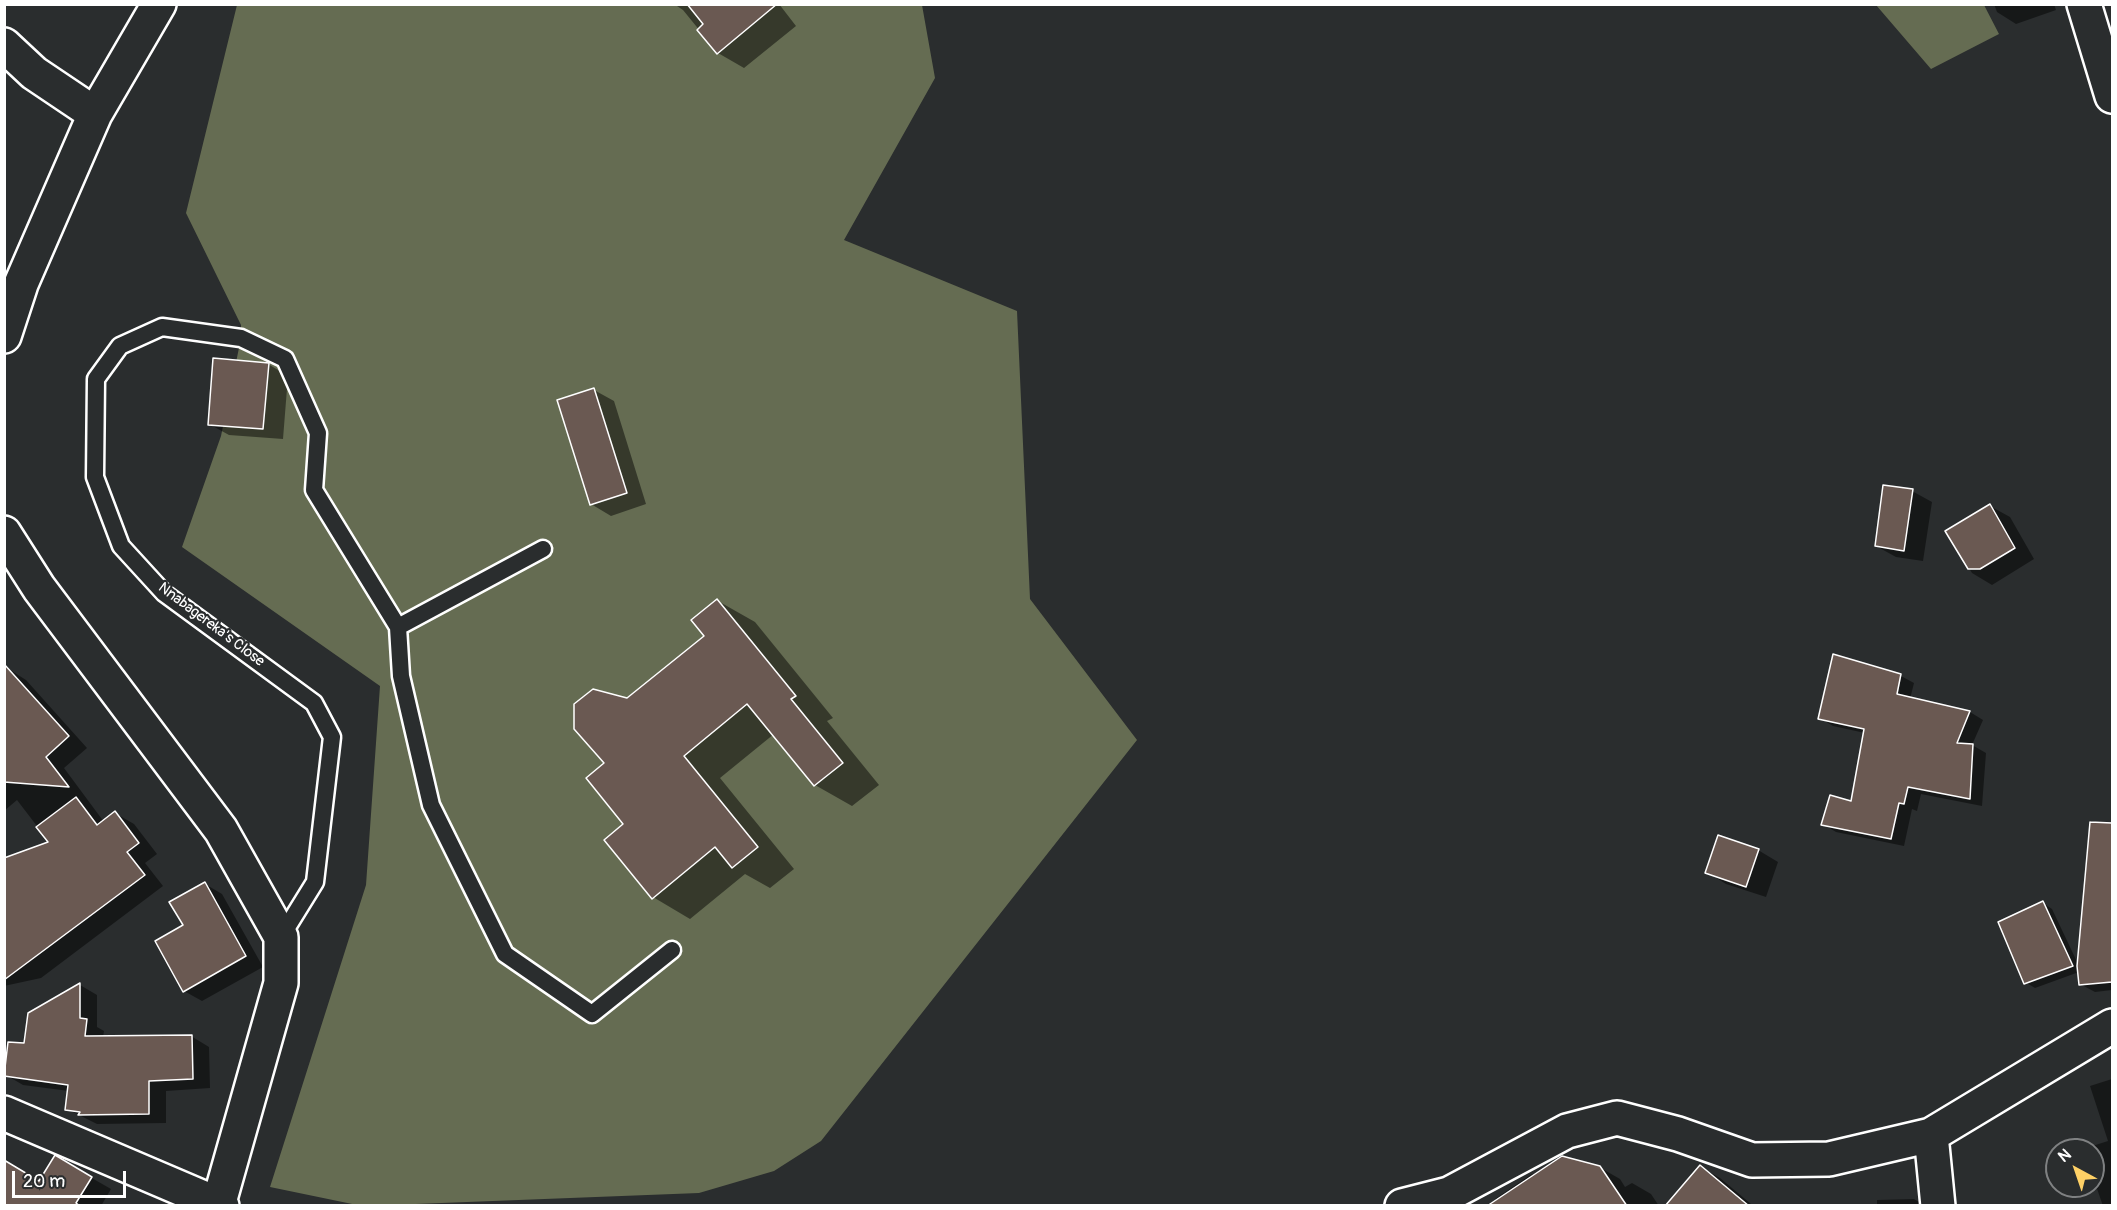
<!DOCTYPE html>
<html>
<head>
<meta charset="utf-8">
<style>
	body { margin:0 }
	#map { position:relative; width:2117px; height:1210px; overflow:hidden; background:#2a2d2e; font-family:Pangolin,sans-serif }
	canvas { display:block }
	.frame { position:absolute; inset:0; border:6px solid #fff; pointer-events:none }
	.north { position:absolute; left:2045px; top:1138px; width:60px; height:60px; box-sizing:border-box; background:#2a2d2e; border:2px solid #7f8182; border-radius:50%; rotate:320deg; font-size:16px; font-weight:700; line-height:24px; text-align:center; color:#fff }
	.north::after { content:''; display:block; margin:auto; width:21px; height:27px; background:#ffd166; clip-path:polygon(50% 0,100% 100%,50% 72%,0 100%) }
	.scale { position:absolute; left:12px; top:1171px; width:114px; height:27px; box-sizing:border-box; border:3px solid #fff; border-top:0; padding-left:8px; font-size:18px; line-height:21px; white-space:nowrap; color:#fff; -webkit-text-stroke:4px #2a2d2e; paint-order:stroke }
</style>
</head>
<body>
<div id="map">
<canvas width="2117" height="1210"></canvas>
<div class="frame"></div>
<div class="north">N</div>
<div class="scale">20 m</div>
</div>
<script>
const c = document.querySelector('canvas').getContext('2d');
c.lineJoin = 'round';
function fill(path, color) { c.fillStyle = color; c.fill(path, 'evenodd'); }
const shape = rows => new Path2D(rows.map(r => 'M' + r).join(''));
function stroke(path, color, width, dash) { c.strokeStyle = color; c.lineWidth = width; c.lineCap = dash ? 'butt' : 'round'; c.setLineDash(dash || []); c.stroke(path); }
function label(font, color, halo, rows, align = 'center') {
  c.font = font + ' Pangolin,sans-serif'; c.lineWidth = 4.5; c.setLineDash([]); c.textBaseline = 'middle'; c.strokeStyle = halo; c.fillStyle = color; for (const [text, x, y, turn = 0] of rows) {
    c.save(); c.translate(x, y); c.rotate((+turn || 0) * Math.PI / 180); c.textAlign = isNaN(turn) ? turn : align; if (halo) c.strokeText(text, 0, 0); c.fillText(text, 0, 0); c.restore();
  }
}
fill(shape([
	[237,5,922,5,935,78,844,240,1017,311,1030,599,1137,740,821,1141,774,1171,699,1193,390,1205,357,1205,270,1187,366,885,380,686,182,547,221,436,241,338,241,325,186,213],
	[1876,5,1984,5,1999,34,1931,69]
]), '#656c52');
fill(shape([
	[674,4,779,4,796,26,744,68,718,53,683,10],
	[1994,4,2054,4,2056,10,2016,24,1997,12],
	[268,364,288,376,283,439,229,435,209,424],
	[594,390,614,401,646,504,611,516,591,504],
	[1912,491,1932,502,1923,561,1896,557,1876,546],
	[1990,506,2010,517,2034,559,1992,585,1972,573,1947,531],
	[718,601,755,622,833,718,827,721,879,785,852,806,815,785,774,734,720,778,794,869,770,888,745,874,690,919,653,897,625,824,606,763,628,700,706,636],
	[7,668,26,680,87,748,64,768,104,822,115,813,134,824,157,854,145,863,163,886,41,978,4,986,4,860,50,843,17,800,4,811,4,671],
	[1901,676,1914,683,1910,699,1970,712,1983,720,1972,745,1986,753,1982,806,1921,794,1917,811,1912,809,1904,846,1836,832,1823,824,1852,803,1865,733,1833,726,1820,718],
	[2098,827,2112,828,2112,990,2095,992,2080,984,2079,972,2035,988,2025,982,2043,903,2052,909,2079,966],
	[1758,850,1778,862,1766,897,1726,884,1707,872],
	[205,884,222,894,263,967,202,1001,184,991,185,926],
	[80,985,97,995,97,1027,104,1031,103,1037,191,1036,209,1047,210,1088,166,1091,166,1123,97,1124,67,1109,69,1091,23,1085,6,1075,25,1045,29,1014],
	[2112,1079,2112,1206,2103,1206,2093,1177,2093,1150,2083,1149,2108,1141,2090,1086],
	[55,1157,111,1189,101,1206,20,1206,40,1182],
	[1599,1167,1620,1179,1625,1187,1632,1183,1651,1194,1659,1206,1500,1206,1495,1199,1532,1174,1535,1176],
	[1700,1167,1720,1178,1751,1204,1688,1206],
	[1914,1199,1926,1206,1877,1206,1877,1200]
]), '#0007');
const building = shape([
	[687,4,777,4,717,54,697,30,703,24,687,4],
	[213,358,269,363,263,429,208,425,213,358],
	[594,388,627,493,590,505,557,400,594,388],
	[1883,485,1913,489,1904,551,1875,546,1883,485],
	[1990,504,2015,548,1980,569,1968,569,1945,531,1990,504],
	[717,599,796,696,791,699,843,763,814,786,747,704,684,756,758,847,732,868,715,847,652,899,604,840,623,824,586,778,604,763,574,729,574,704,593,689,627,698,704,636,691,620,717,599],
	[1833,654,1901,674,1897,694,1970,711,1957,743,1973,744,1970,799,1908,787,1904,804,1899,803,1891,839,1821,825,1830,795,1851,801,1864,729,1818,719,1833,654],
	[4,664,69,736,46,757,69,787,4,782,4,664],
	[76,797,97,825,115,811,139,843,127,852,145,875,4,980,4,858,48,842,36,827,76,797],
	[2090,822,2112,823,2112,982,2079,985,2077,966,2090,822],
	[1718,835,1759,849,1746,887,1705,873,1718,835],
	[205,882,246,956,183,992,155,941,183,925,169,902,205,882],
	[2043,901,2073,966,2024,984,1998,922,2043,901],
	[80,983,80,1018,87,1019,85,1036,192,1035,193,1079,149,1081,149,1114,78,1115,80,1112,65,1110,68,1085,4,1076,8,1042,24,1043,28,1013,80,983],
	[55,1155,92,1177,76,1203,80,1206,4,1206,4,1160,39,1181,55,1155],
	[1562,1156,1600,1166,1627,1206,1487,1206,1562,1156],
	[1700,1165,1749,1206,1665,1206,1700,1165]
]);
fill(building, '#6a5952');
stroke(building, '#fff', 1.5);
const lane = shape([
	[398,627,543,549],
	[281,937,315,882,332,737,314,703,164,593,121,546,95,477,96,379,120,346,162,327,241,338,285,359,318,433,314,490,398,627,401,676,431,805,505,954,592,1014,672,950]
]);
const street = shape([
	[2084,4,2112,96],
	[4,45,34,73,95,114],
	[4,336,21,284,95,114,159,4],
	[4,533,39,588,221,830,281,937,281,983,218,1206],
	[4,1113,222,1206],
	[1931,1135,1938,1206],
	[1402,1206,1449,1194,1567,1131,1617,1118,1678,1134,1752,1160,1829,1159,1931,1135,2112,1026]
]);
stroke(lane, '#fff', 21);
stroke(street, '#fff', 38);
stroke(lane, '#2a2d2e', 16);
stroke(street, '#2a2d2e', 33);
label('15px', '#fff', '#2a2d2e', [
	["Nnabagereka's Close",211,625,37]
]);
</script>
</body>
</html>
